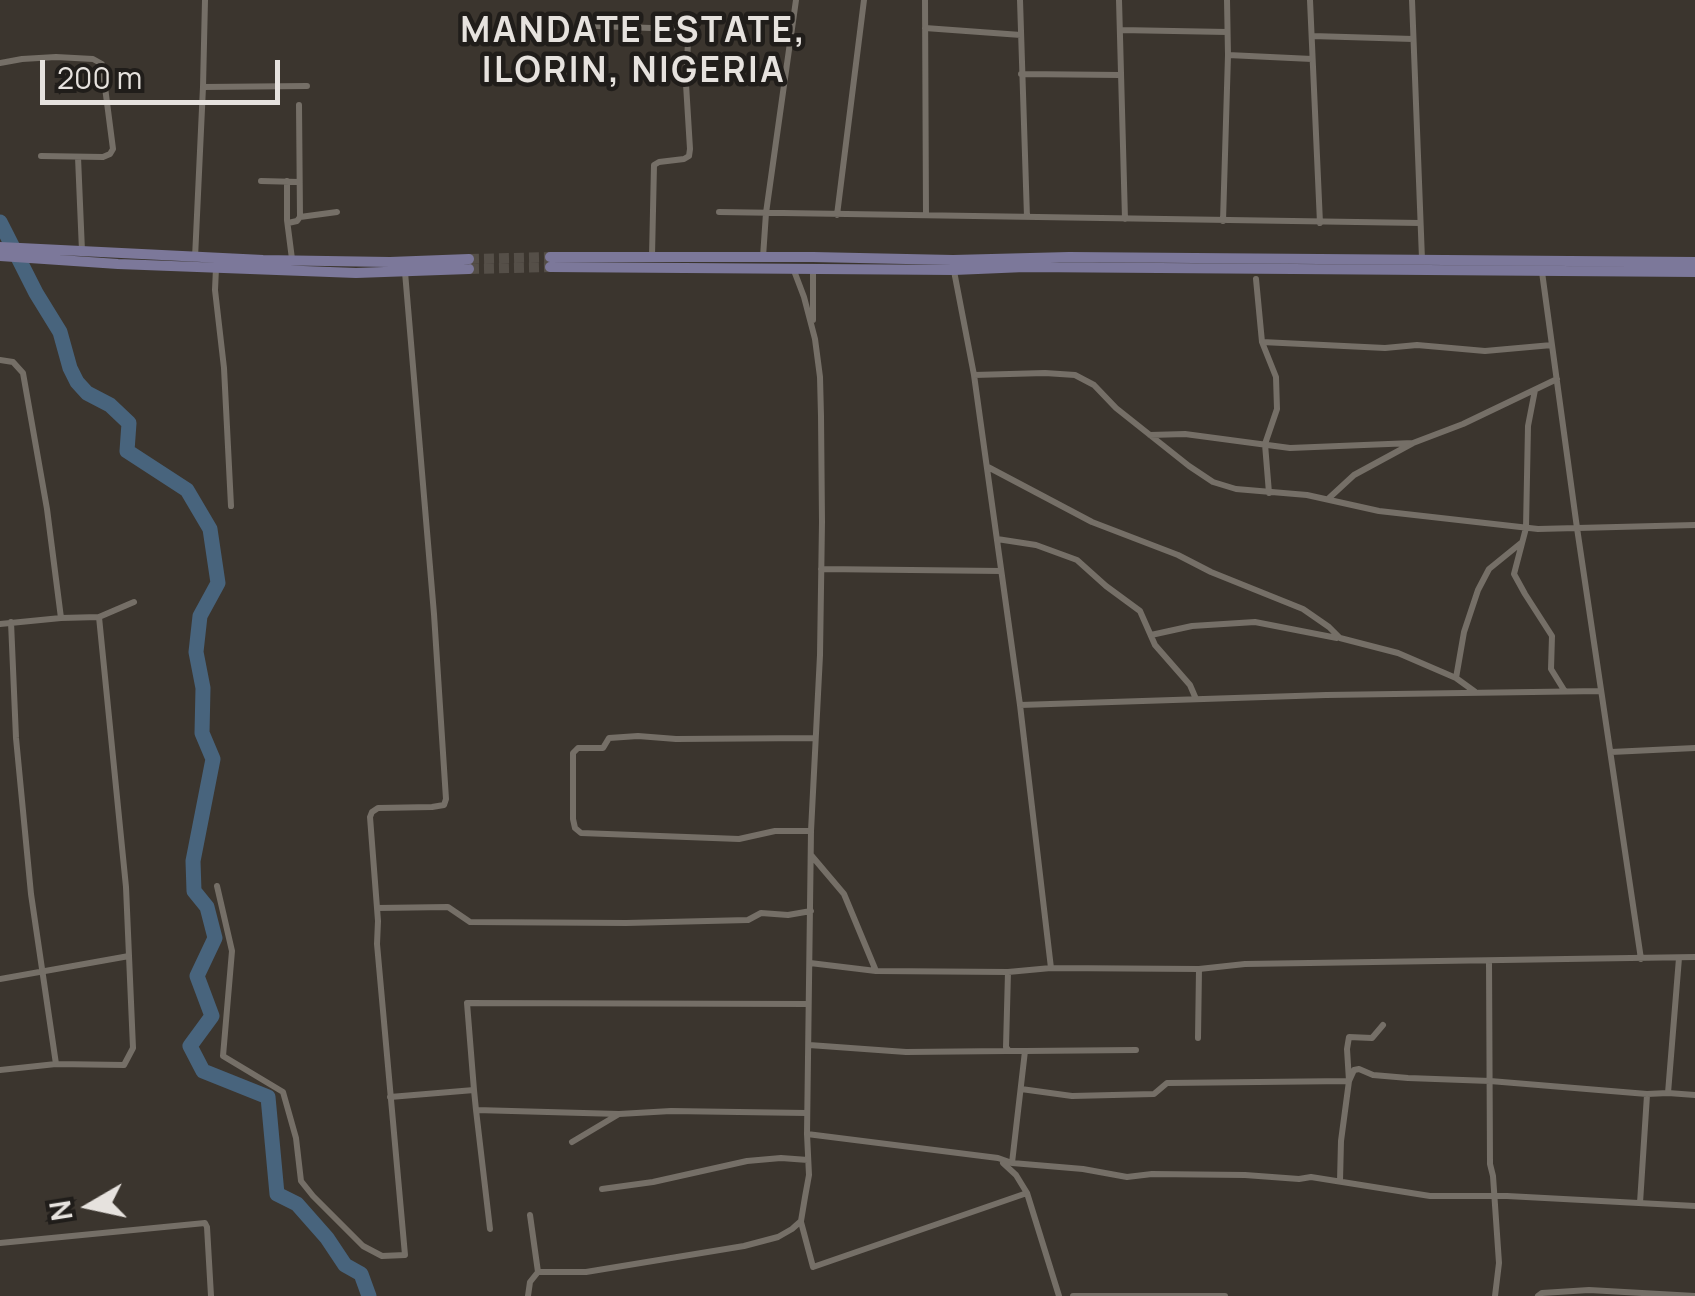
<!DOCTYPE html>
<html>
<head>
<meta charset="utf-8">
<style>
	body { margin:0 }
	#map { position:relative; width:1695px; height:1296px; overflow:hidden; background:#3b352e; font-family:Manrope,sans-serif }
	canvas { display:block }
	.north { position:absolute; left:40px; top:1156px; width:100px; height:100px; -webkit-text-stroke:8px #201d1a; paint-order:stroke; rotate:261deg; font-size:28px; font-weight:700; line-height:40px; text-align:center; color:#e6e2de }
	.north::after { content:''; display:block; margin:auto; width:35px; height:45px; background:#e6e2de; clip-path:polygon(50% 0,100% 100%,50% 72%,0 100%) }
	.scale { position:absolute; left:40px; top:60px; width:240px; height:45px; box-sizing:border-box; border:5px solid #e6e2de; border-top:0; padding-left:12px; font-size:30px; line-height:35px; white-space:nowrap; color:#e6e2de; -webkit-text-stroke:8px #201d1a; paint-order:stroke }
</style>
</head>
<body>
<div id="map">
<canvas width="1695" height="1296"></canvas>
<div class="north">N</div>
<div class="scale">200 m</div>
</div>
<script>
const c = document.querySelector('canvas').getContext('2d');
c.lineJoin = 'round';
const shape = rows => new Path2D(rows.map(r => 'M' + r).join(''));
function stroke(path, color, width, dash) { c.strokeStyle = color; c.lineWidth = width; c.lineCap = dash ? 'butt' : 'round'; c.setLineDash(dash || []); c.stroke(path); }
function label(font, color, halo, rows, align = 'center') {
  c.font = font + ' Manrope,sans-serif'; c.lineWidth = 9; c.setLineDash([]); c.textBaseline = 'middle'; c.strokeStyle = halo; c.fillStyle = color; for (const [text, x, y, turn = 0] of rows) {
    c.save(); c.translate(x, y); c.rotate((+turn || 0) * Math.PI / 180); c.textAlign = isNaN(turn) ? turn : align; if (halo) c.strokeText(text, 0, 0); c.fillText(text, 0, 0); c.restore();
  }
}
stroke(shape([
	[0,222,36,293,60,332,70,368,77,382,87,393,110,405,129,423,127,451,187,490,210,529,218,583,200,616,196,652,203,688,202,733,213,759,193,861,194,891,207,907,215,938,197,976,212,1016,190,1046,203,1071,268,1097,277,1194,297,1204,327,1238,345,1265,361,1274,369,1296]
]), '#48647d', 15);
stroke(shape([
	[469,259,550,257],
	[469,269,550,267]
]), '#554f48', 10, [10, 5]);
stroke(shape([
	[925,0,926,215],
	[1020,0,1027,217],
	[1119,0,1125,219],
	[1310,0,1320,223],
	[1412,0,1422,259],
	[597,26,678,29,686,33,688,41,686,84,690,149,689,156,684,159,659,162,654,165,652,256],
	[925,28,1021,35],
	[1120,30,1227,32],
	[1312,36,1413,39],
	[1228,55,1312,59],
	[0,63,22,59,56,57,93,59,102,64,113,149,110,154,103,157,41,156],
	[1021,74,1120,75],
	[203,87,307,86],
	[78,157,82,251],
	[261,181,299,182],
	[287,181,287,220,292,259],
	[719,212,1420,223],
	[837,215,864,0],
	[300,217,337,212],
	[1223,221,1228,55,1227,0],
	[288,223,297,221,300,217,299,105],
	[763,257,766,213,796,0],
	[195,258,203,87,205,0],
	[813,267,813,320],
	[216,268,215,290,224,368,231,506],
	[793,268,804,297,815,339,820,377,821,416,822,522,820,655,811,831,807,1134,998,1158,1012,1163,1083,1169,1127,1177,1152,1174,1245,1175,1299,1179,1311,1177,1430,1196,1507,1196,1695,1206],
	[954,271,974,375,1020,705,1051,968],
	[1542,272,1577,528,1641,959],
	[1256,279,1262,342,1385,348,1417,345,1485,351,1552,345],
	[1262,342,1276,377,1277,409,1265,444,1269,493],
	[0,360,13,362,23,373,47,509,61,618],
	[974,375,1045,373,1075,375,1094,385,1116,408,1189,466,1213,482,1236,489,1307,495,1379,511,1538,529,1695,525],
	[1535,390,1528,426,1526,528,1514,574,1525,594,1552,636,1551,669,1564,690],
	[1150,435,1185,434,1290,448,1413,443],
	[988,467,1092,522,1178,555,1211,572,1303,609,1329,627,1340,638,1398,653,1456,678],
	[1328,499,1354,475,1413,443,1463,424,1557,379],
	[997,539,1036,545,1077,560,1106,586,1140,611,1155,645,1190,685,1196,699],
	[821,569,1001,571],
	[11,622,16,738,31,894,56,1064],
	[0,624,61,618,99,617,134,602],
	[1151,635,1192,626,1255,622,1337,638],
	[1474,691,1456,678,1464,632,1478,590,1489,569,1521,543],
	[1020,705,1326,695,1601,691],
	[1611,752,1695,748],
	[811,831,775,831,739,839,581,833,575,828,573,819,573,753,578,748,603,748,609,738,638,736,676,739,815,738],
	[811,855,844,894,876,971],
	[217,886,232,951,223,1056,283,1092,296,1138,301,1181,313,1196,363,1246,382,1256,405,1255,377,944,378,921,370,817,372,812,378,808,432,807,444,805,446,799,434,614,405,272],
	[377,908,448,907,470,922,626,923,748,920,761,913,788,915,811,911],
	[1489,961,1490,1164,1493,1176,1499,1263,1495,1296],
	[810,963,876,971,1008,972,1051,968,1199,969,1245,964,1695,957],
	[1008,972,1006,1047,1009,1051,1025,1051,1012,1163],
	[0,979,129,956],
	[1198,1038,1199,969],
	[809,1045,906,1052,1007,1051],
	[1025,1051,1136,1050],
	[0,1070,56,1064,124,1065,133,1048,126,887,99,617],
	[1021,1089,1072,1096,1154,1094,1167,1083,1349,1081,1354,1070,1359,1069,1373,1075,1408,1078,1490,1081,1647,1094,1668,1093,1695,1095],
	[474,1090,467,1003,808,1004],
	[1668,1093,1679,958],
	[390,1097,474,1090,476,1110,619,1114],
	[476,1110,490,1229],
	[572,1142,619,1114,671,1111,806,1113],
	[1003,1163,1016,1175,1027,1193,1059,1296],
	[1340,1181,1341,1141,1349,1081,1347,1049,1349,1037,1372,1038,1383,1025],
	[602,1189,653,1182,747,1161,781,1158,808,1160],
	[1640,1203,1647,1095],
	[530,1215,538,1272],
	[801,1222,813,1267,1027,1193],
	[0,1243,205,1223,207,1227,211,1296],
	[528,1296,530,1282,538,1272,586,1272,744,1246,778,1237,792,1229,801,1221,805,1197,809,1175,807,1134],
	[1073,1296,1225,1296],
	[1538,1296,1542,1293,1589,1290,1695,1296]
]), '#756f67', 6);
stroke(shape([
	[0,247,263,260,390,262,469,259],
	[0,256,118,264,356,273,469,269],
	[550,257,813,257,953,260,1069,257,1695,262],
	[550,267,954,270,1025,267,1695,272]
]), '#7c789a', 10);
c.letterSpacing = '2.5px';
label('bold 35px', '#e6e2de', '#201d1a', [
	["MANDATE ESTATE,",634,32],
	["ILORIN, NIGERIA",634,72]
]);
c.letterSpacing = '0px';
</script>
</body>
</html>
